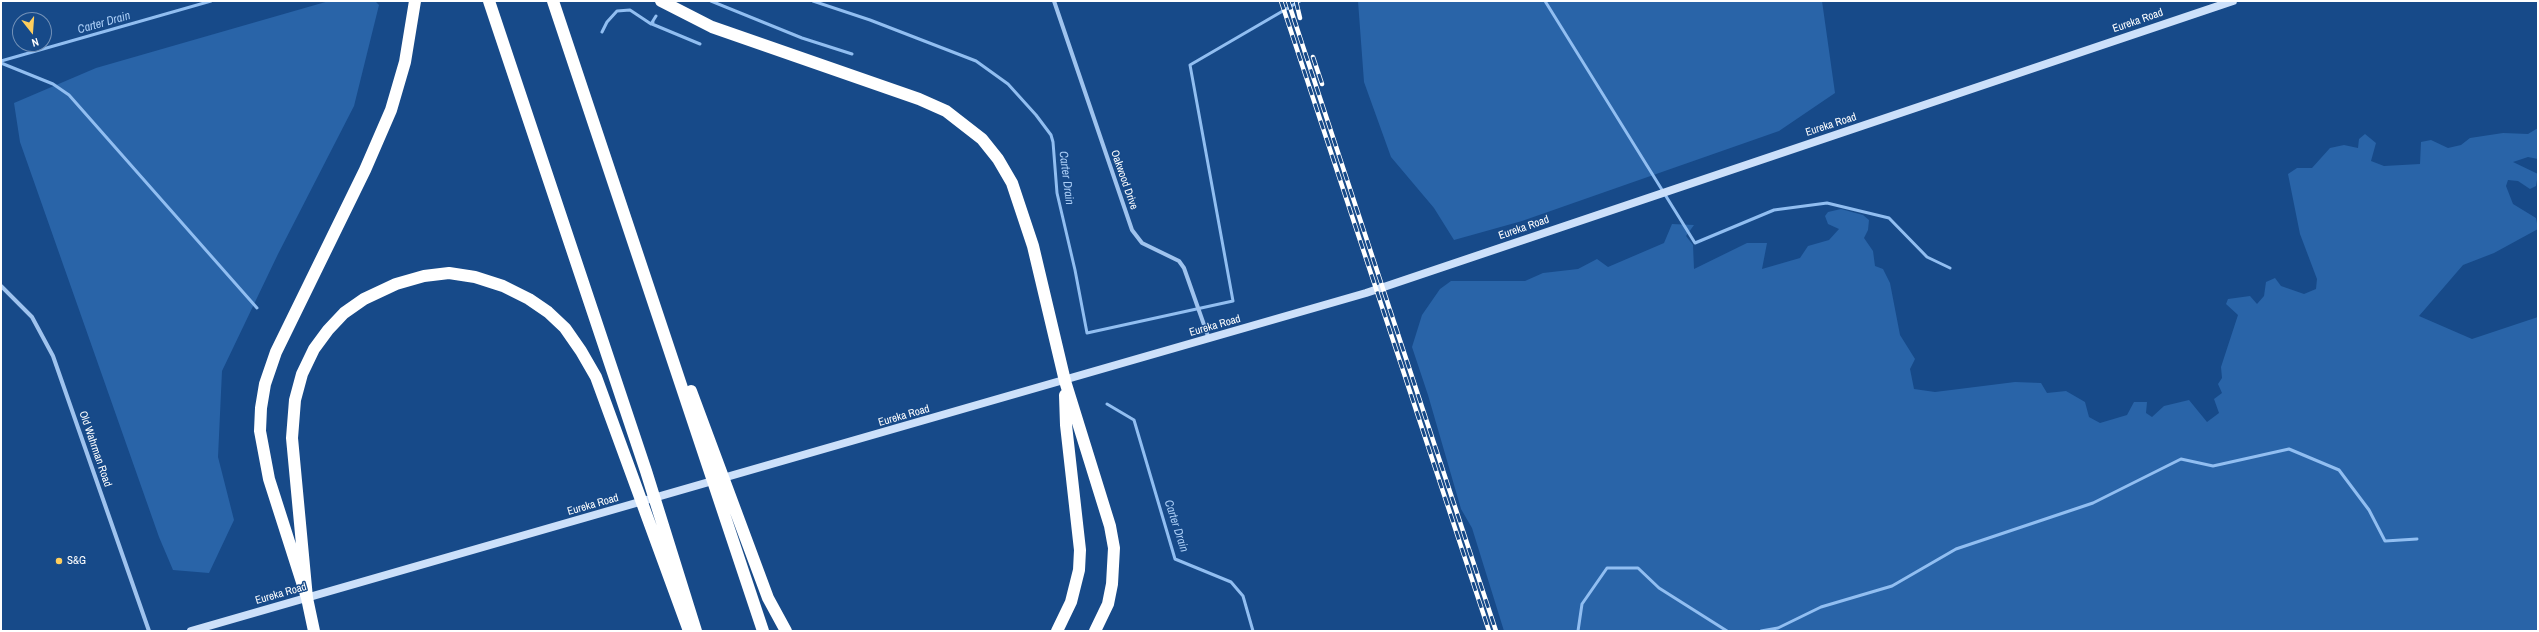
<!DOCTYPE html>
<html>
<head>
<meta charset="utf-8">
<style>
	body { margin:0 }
	#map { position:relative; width:2539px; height:632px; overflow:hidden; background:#174a89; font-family:"Archivo Narrow",sans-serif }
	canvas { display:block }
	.frame { position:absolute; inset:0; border:2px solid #fff; pointer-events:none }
	.north { position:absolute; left:12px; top:12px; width:40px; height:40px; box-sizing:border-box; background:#174a89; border:1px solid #7492b8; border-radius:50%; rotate:163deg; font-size:11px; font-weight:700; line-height:16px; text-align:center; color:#fff }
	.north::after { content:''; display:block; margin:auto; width:14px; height:18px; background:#ffce5c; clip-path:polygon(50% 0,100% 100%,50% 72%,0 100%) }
</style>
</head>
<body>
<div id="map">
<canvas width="2539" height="632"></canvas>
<div class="frame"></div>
<div class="north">N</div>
</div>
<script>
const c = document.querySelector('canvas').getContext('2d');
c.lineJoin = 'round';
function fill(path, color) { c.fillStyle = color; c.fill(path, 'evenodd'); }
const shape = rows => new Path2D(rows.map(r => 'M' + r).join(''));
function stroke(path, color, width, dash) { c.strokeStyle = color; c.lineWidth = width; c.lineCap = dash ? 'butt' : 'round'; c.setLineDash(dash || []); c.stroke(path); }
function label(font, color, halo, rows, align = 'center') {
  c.font = font + ' "Archivo Narrow",sans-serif'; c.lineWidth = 3; c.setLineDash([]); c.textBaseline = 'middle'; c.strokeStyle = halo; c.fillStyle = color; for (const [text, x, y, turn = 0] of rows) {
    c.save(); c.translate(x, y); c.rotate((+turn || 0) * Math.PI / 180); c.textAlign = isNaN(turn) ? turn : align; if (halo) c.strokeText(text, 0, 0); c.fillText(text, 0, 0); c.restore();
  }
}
fill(shape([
	[329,1,375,1,379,5,354,106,278,254,222,371,218,457,234,520,209,573,173,570,159,537,20,142,14,103,96,68],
	[1358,1,1822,1,1835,93,1779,131,1522,221,1454,240,1434,208,1391,157,1364,82],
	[2538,128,2538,159,2528,157,2513,162,2538,174,2536,186,2530,189,2518,181,2508,180,2506,186,2513,204,2536,218,2538,229,2494,253,2463,265,2419,316,2472,339,2538,317,2538,631,1504,631,1472,528,1461,509,1428,395,1412,347,1422,315,1440,289,1451,281,1525,281,1543,273,1578,269,1597,259,1608,267,1664,243,1672,224,1694,225,1686,236,1693,245,1694,269,1747,243,1767,243,1762,269,1800,258,1808,246,1829,240,1839,229,1828,224,1825,216,1828,212,1841,209,1863,215,1869,220,1868,230,1864,238,1873,251,1875,266,1883,269,1890,283,1900,335,1915,359,1910,369,1914,389,1935,392,2015,382,2041,383,2047,393,2066,391,2085,402,2089,417,2100,423,2127,415,2134,402,2147,402,2146,413,2152,417,2164,406,2189,400,2207,422,2219,413,2214,399,2222,393,2218,384,2222,378,2221,367,2238,315,2226,304,2228,299,2250,296,2257,304,2264,296,2266,282,2275,278,2281,286,2304,294,2316,289,2317,279,2300,234,2288,174,2297,168,2312,168,2330,148,2344,145,2358,148,2359,139,2365,134,2376,143,2371,161,2384,166,2420,164,2421,142,2431,140,2448,148,2461,145,2470,138,2503,133,2528,134]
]), '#2964a8');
stroke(shape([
	[711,1,802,38,852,54],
	[813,1,870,20,976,61,1008,84,1036,115,1051,135,1053,142,1057,193,1075,270,1087,333,1233,301,1190,65,1300,1],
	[1545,1,1695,243,1774,210,1827,203,1889,218,1927,257,1950,268],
	[653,22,652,24,700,44],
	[602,32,607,22,617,11,630,10,651,24,656,16],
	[1,61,211,1],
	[1,63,53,84,69,95,257,308],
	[1107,404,1134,420,1175,559,1231,582,1243,596,1253,631],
	[1578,631,1582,604,1607,568,1638,568,1659,588,1727,631],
	[1761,631,1778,628,1821,607,1892,586,1956,549,2093,503,2181,459,2213,466,2289,449,2339,470,2369,510,2385,541,2417,539]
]), '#91bef1', 3);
stroke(shape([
	[1054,1,1132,230,1142,243,1179,261,1184,268,1209,339],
	[1,286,32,317,53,356,149,631]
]), '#9fc3ee', 4);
stroke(shape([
	[191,631,1366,293,2233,1]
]), '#cce0fa', 8);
stroke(shape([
	[489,1,646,471,696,631],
	[553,1,763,631],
	[661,1,712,27,919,99,946,111,982,139,998,159,1012,183,1033,246,1065,381,1110,526,1114,548,1112,584,1108,604,1095,631],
	[691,391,768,598,786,631],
	[307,598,292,438,295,400,302,374,314,349,328,330,344,313,364,299,396,284,424,276,449,273,475,277,503,286,529,299,548,312,565,328,581,351,596,377,689,631],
	[314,631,307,598,269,479,260,431,261,408,265,384,276,352,365,170,391,110,405,62,415,1],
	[1057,631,1071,602,1079,570,1080,550,1066,425,1065,395]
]), '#fff', 12);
const rail = shape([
	[1281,1,1489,631],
	[1288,1,1496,631],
	[1296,1,1300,18],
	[1313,57,1322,84]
]);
stroke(rail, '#fff', 4.5);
stroke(rail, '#174a89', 3, [9]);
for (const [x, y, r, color] of [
	[59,561,4,"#ffce5c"]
]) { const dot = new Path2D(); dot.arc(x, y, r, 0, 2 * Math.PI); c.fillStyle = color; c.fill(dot); stroke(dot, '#174a89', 1.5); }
label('11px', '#fff', '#174a89', [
	["Eureka Road",2138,21,-19],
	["Eureka Road",1831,125,-18],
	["Oakwood Drive",1124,180,71],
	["Eureka Road",1524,228,-19],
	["Eureka Road",1215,326,-16],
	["Eureka Road",904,416,-16],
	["Old Wahrman Road",95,449,71],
	["Eureka Road",593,505,-16],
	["Eureka Road",281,594,-16]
]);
label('11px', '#fff', '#174a89', [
	["S&G",67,561]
], 'left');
label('italic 12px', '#aacdf6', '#174a89', [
	["Carter Drain",104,23,-16],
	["Carter Drain",1066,178,83],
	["Carter Drain",1176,526,72]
]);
</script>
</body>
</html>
